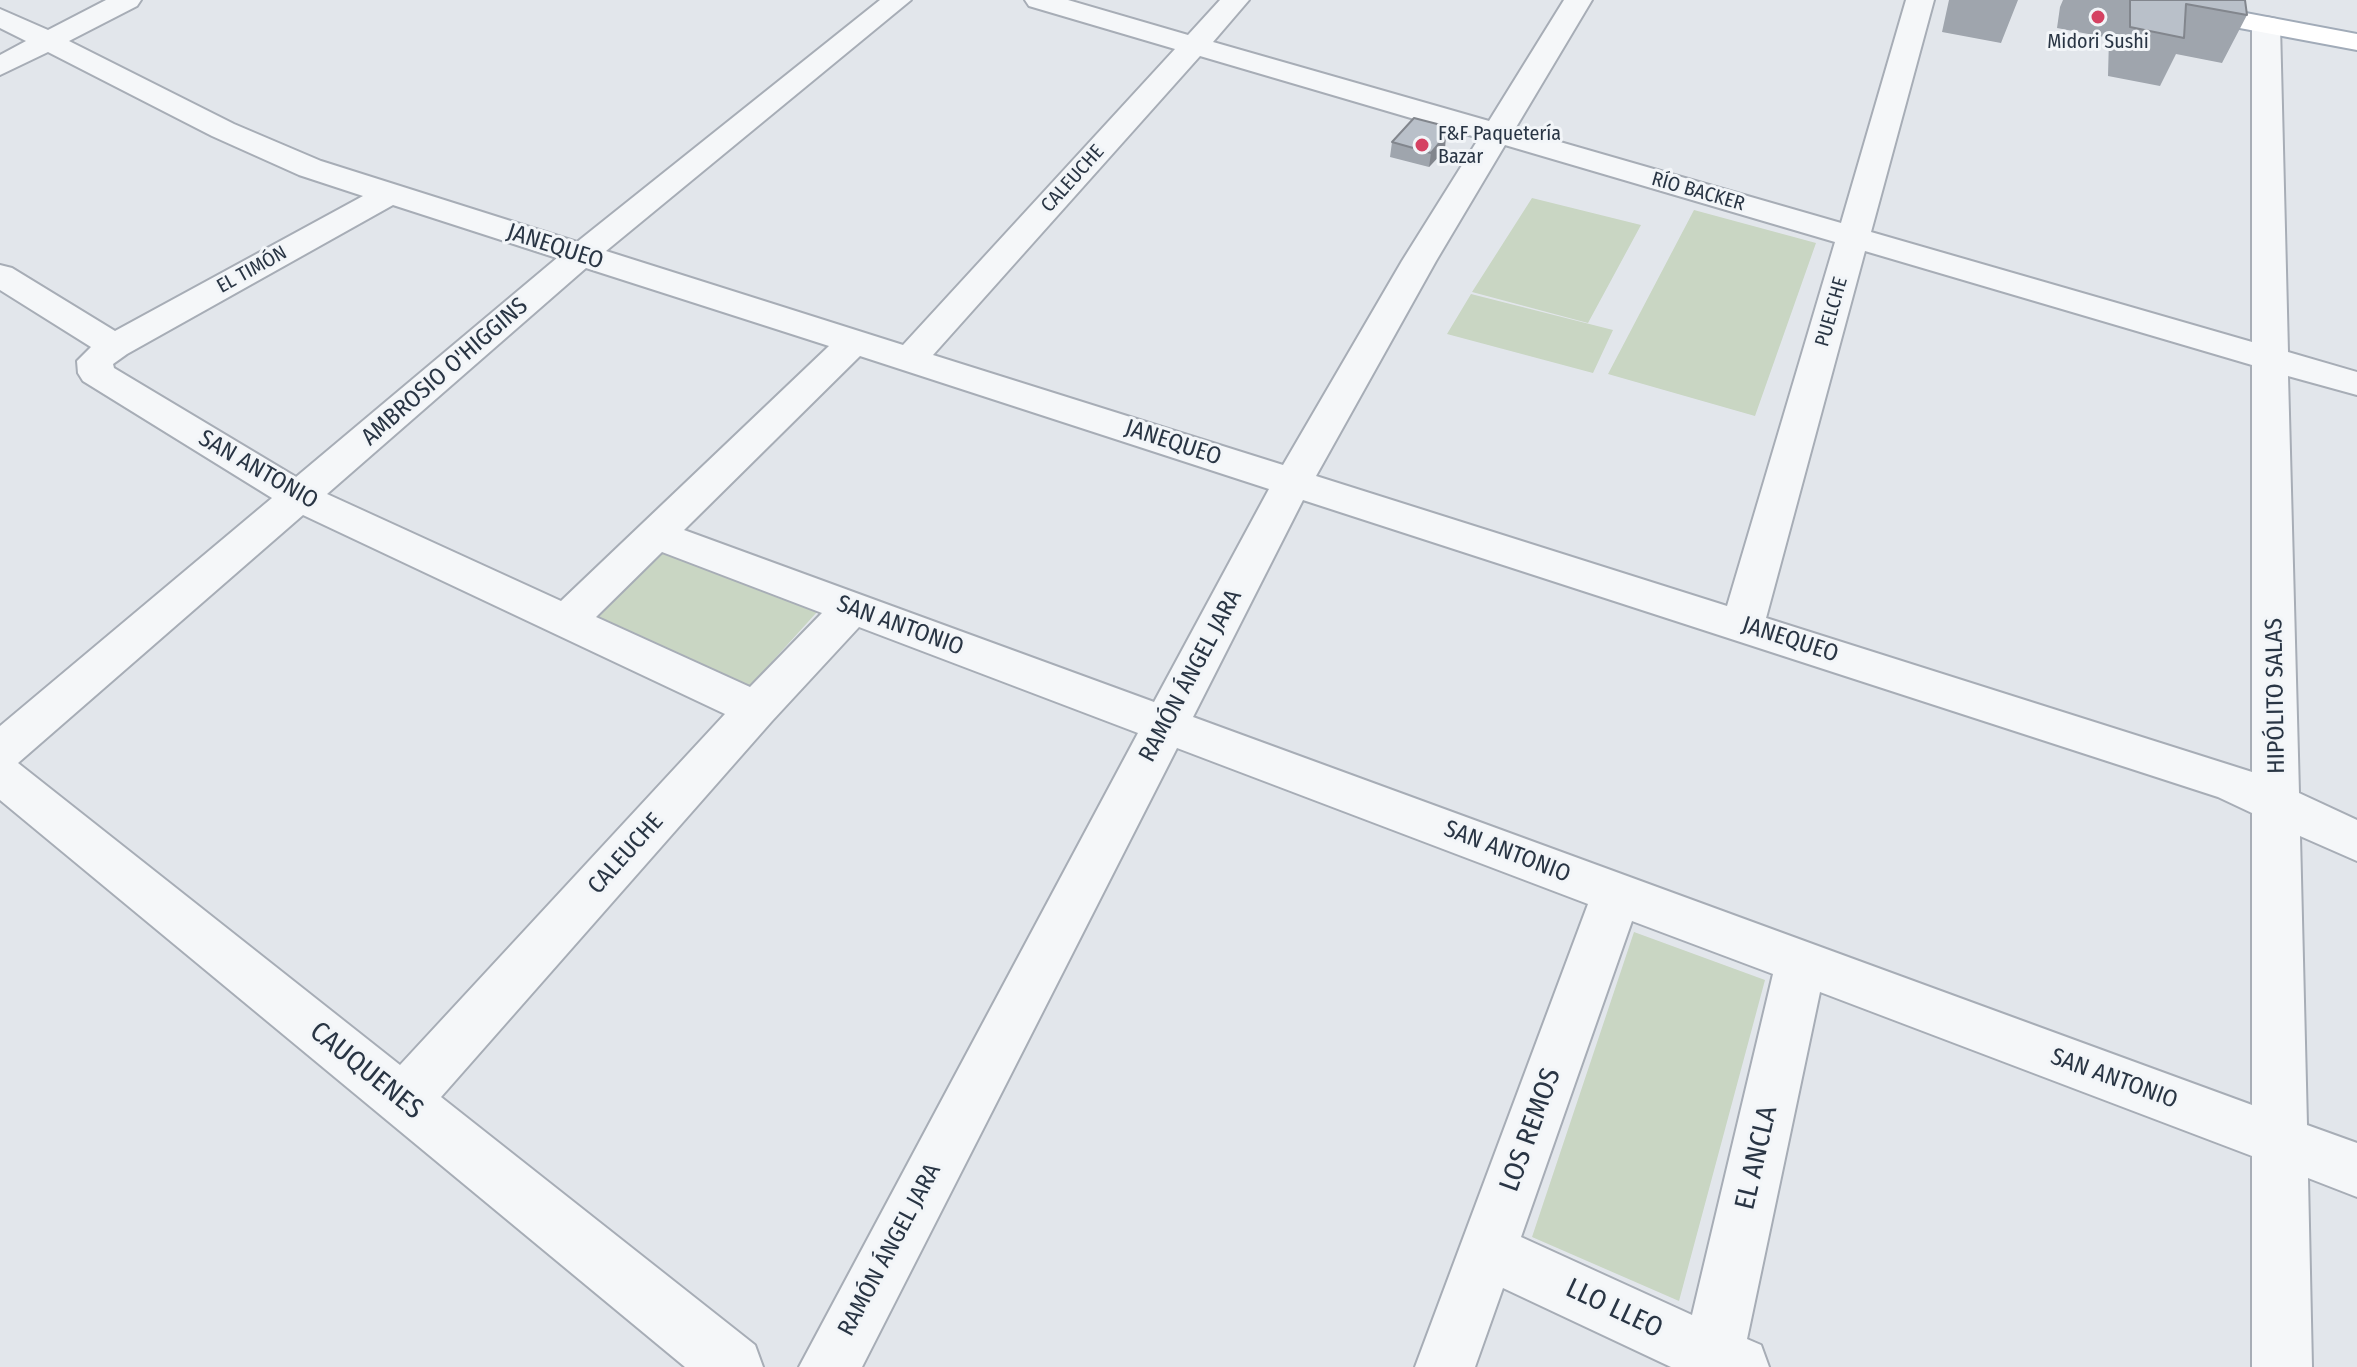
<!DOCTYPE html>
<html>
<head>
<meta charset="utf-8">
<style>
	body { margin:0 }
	canvas { display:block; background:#e2e6eb }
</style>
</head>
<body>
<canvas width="2357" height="1367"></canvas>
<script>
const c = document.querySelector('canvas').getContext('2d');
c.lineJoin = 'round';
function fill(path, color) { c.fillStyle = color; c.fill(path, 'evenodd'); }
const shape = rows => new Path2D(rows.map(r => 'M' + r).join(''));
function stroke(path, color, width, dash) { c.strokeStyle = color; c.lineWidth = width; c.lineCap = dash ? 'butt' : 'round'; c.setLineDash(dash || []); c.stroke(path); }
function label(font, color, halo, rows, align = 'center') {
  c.font = font + ' "Fira Sans Condensed",sans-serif'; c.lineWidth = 6; c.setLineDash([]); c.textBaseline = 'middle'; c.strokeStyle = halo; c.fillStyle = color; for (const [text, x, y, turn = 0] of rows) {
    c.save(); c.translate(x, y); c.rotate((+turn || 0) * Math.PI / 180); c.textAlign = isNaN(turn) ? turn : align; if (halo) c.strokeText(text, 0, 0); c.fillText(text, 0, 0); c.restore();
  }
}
fill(shape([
	[1532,198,1641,225,1588,323,1472,292],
	[1694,210,1816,243,1755,416,1608,374],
	[1471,294,1613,330,1593,373,1447,334],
	[655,550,817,612,750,686,589,613],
	[1634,932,1765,980,1679,1301,1532,1237]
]), '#c9d6c3');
const street = shape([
	[106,0,141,0,137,6,69,41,234,124,321,161,577,242,880,0,911,0,606,251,903,345,1175,49,1029,6,1025,0,1068,0,1188,35,1220,0,1249,0,1213,42,1489,121,1564,0,1592,0,1515,129,1841,223,1906,0,1934,0,1871,232,2252,342,2252,25,2256,19,2266,17,2276,19,2280,25,2288,352,2357,372,2357,395,2288,376,2299,793,2357,820,2357,861,2300,836,2307,1125,2357,1143,2357,1197,2308,1178,2312,1367,2252,1367,2252,1156,1820,992,1747,1339,1761,1345,1769,1367,1671,1367,1503,1288,1475,1367,1415,1367,1588,904,1177,748,862,1367,799,1367,1138,733,859,627,772,721,441,1097,755,1345,763,1367,685,1367,0,800,0,726,272,498,83,381,78,373,77,361,91,347,0,290,0,265,12,268,115,331,363,196,299,175,212,136,48,52,0,75,0,55,26,41,0,28,0,9,48,30,106,0],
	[1200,56,1479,138,1402,261,1283,465,933,355,1200,56],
	[1505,145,1835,242,1727,606,1316,476,1436,261,1505,145],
	[393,205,557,258,296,477,114,368,113,364,127,354,393,205],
	[1865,251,2252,365,2252,772,1766,618,1865,251],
	[586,268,829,346,561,601,327,494,586,268],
	[860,356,1269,489,1154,702,684,530,860,356],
	[1303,500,2218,797,2252,813,2252,1105,1193,717,1303,500],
	[303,515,725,714,400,1065,18,763,303,515],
	[662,552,822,613,750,687,596,617,662,552],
	[1632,921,1773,974,1692,1315,1521,1237,1632,921]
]);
const primary = shape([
	[2119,0,2177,0,2357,34,2357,50,2133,8,2123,6,2119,0]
]);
stroke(street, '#a7adb6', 4);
stroke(primary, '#a1abb8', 4);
fill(street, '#f5f7f9');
fill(primary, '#fff');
fill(shape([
	[1949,0,2018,0,2001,43,1942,32],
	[2063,0,2245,0,2247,15,2222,63,2176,54,2160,86,2108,76,2109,38,2057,28,2060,7],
	[1392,142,1445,150,1429,167,1390,157]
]), '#9fa5ad');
fill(shape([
	[1446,135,1445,150,1429,167,1431,153]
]), '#82868d');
const building = shape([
	[2130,0,2245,0,2247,15,2186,4,2184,38,2130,27,2130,0],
	[1414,118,1441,125,1446,135,1431,153,1392,142,1414,118]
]);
fill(building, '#b9c0c9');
stroke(building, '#82868d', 2);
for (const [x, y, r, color] of [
	[2098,17,8,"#d54262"],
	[1422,145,8,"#d54262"]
]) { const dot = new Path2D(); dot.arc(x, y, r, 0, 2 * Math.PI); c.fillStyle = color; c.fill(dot); stroke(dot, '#f2f5f8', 3); }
label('20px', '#293544', '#f2f5f8', [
	["Midori Sushi",2098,42],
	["F&F Paquetería",1438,134,"left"],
	["Bazar",1438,157,"left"]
]);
label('20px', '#293544', '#f2f5f8', [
	["CALEUCHE",1073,179,-48],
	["RÍO BACKER",1698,192,16],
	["EL TIMÓN",252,270,-29],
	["PUELCHE",1832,312,-74]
]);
label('24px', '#293544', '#f2f5f8', [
	["JANEQUEO",555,247,18],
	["AMBROSIO O'HIGGINS",445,372,-41],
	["JANEQUEO",1173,443,18],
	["SAN ANTONIO",258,470,30],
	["SAN ANTONIO",900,626,20],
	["JANEQUEO",1790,640,18],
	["RAMÓN ÁNGEL JARA",1191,676,-62],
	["HIPÓLITO SALAS",2276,696,-91],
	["SAN ANTONIO",1507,852,21],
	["CALEUCHE",626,854,-48],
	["SAN ANTONIO",2114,1079,20],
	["RAMÓN ÁNGEL JARA",890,1250,-62]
]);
label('28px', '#293544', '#f2f5f8', [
	["CAUQUENES",366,1071,39],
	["LOS REMOS",1531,1130,-70],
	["EL ANCLA",1757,1158,-77],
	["LLO LLEO",1614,1309,25]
]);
</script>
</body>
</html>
